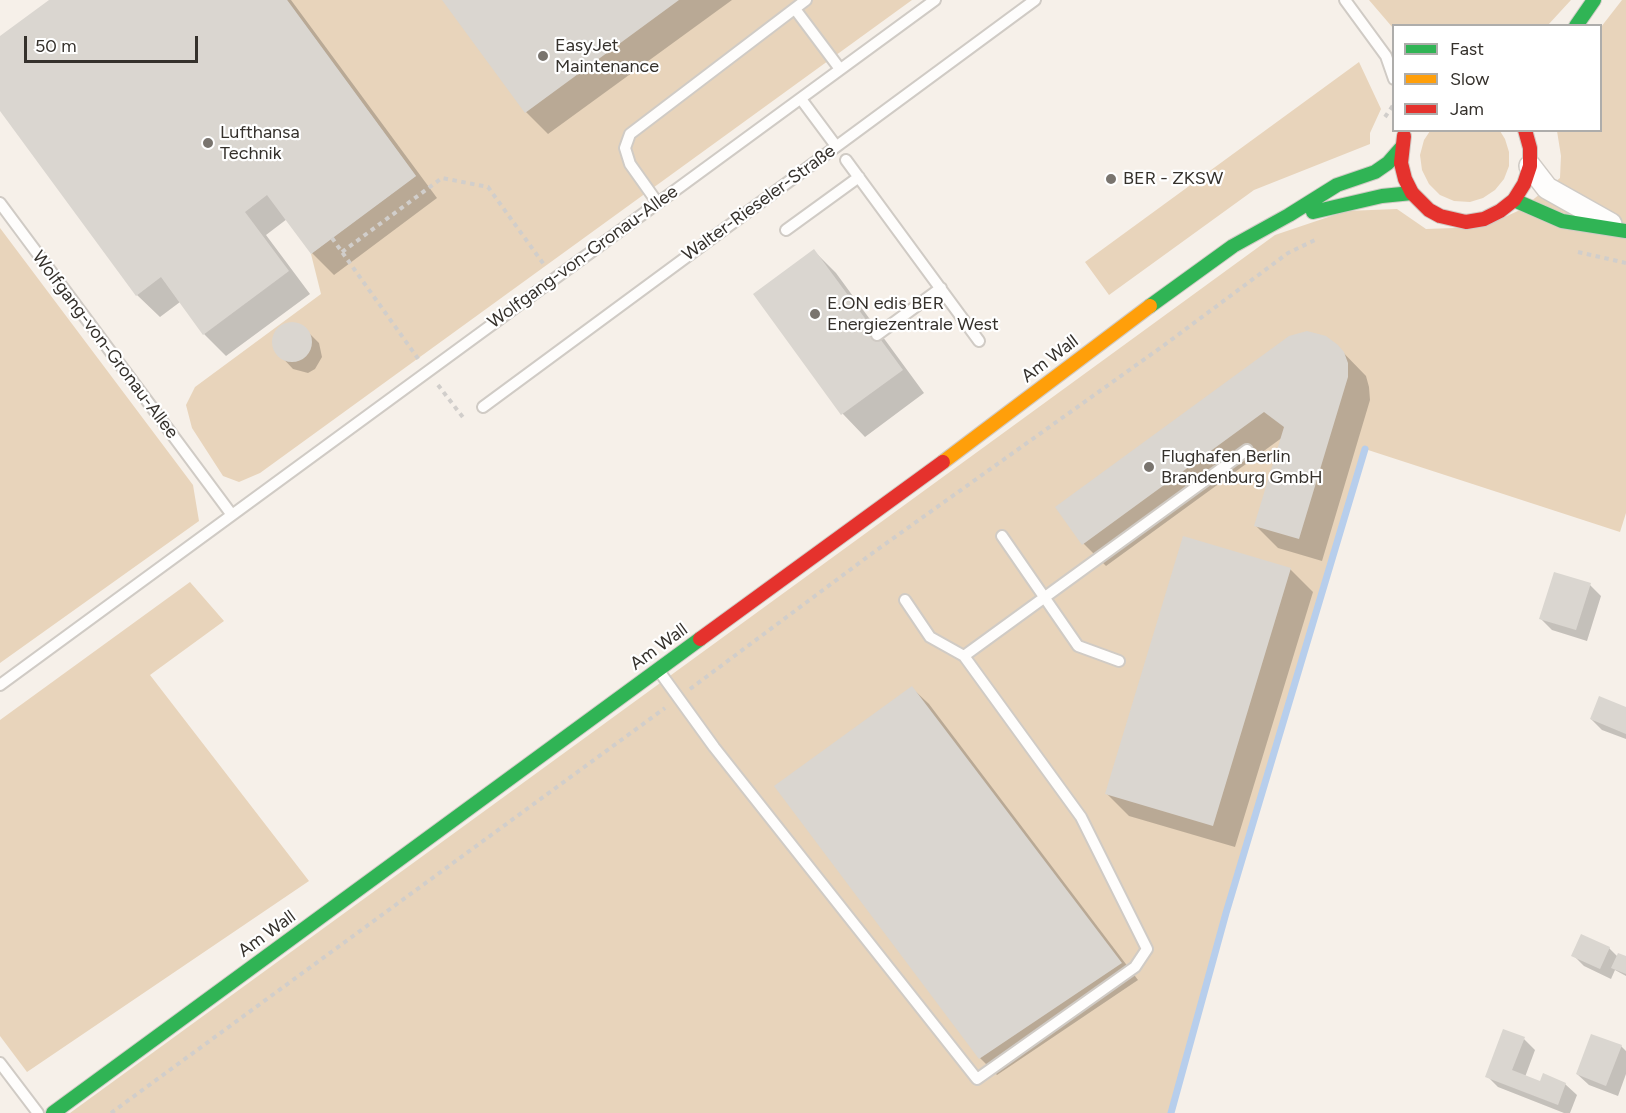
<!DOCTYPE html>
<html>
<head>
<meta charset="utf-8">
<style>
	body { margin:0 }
	#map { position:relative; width:1626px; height:1113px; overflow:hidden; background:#f6f0e9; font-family:Figtree,sans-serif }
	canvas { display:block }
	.legend { position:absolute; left:1392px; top:24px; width:210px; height:108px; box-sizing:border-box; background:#fff; border:2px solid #aeadab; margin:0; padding:8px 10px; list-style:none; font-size:18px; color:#35312c }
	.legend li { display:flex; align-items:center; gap:12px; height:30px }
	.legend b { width:30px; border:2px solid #aeadab }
	.scale { position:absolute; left:24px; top:36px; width:174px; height:27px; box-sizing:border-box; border:3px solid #35312c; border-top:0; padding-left:8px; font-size:18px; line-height:21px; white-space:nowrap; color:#35312c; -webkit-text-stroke:4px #fff; paint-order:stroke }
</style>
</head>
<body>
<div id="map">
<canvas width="1626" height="1113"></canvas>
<ul class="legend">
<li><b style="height:8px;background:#30b455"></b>Fast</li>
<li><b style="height:8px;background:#ff9f0a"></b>Slow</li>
<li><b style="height:8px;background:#e5322d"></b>Jam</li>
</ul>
<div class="scale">50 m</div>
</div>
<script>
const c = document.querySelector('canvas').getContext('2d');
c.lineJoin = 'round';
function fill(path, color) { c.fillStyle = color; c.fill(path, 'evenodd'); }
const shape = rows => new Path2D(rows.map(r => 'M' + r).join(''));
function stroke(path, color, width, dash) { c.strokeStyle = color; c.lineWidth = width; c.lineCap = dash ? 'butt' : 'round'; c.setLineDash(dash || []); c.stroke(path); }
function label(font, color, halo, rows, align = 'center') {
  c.font = font + ' Figtree,sans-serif'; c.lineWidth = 4.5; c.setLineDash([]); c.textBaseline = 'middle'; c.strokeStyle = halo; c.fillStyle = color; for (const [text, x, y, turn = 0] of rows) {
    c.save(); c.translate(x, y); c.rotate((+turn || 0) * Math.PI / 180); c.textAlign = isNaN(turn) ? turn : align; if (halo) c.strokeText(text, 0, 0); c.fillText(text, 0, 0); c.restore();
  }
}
fill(shape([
	[287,0,912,0,260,473,239,482,223,476,192,428,186,405,195,387,321,294,311,254,416,176],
	[1369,0,1571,0,1548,25,1394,26,1393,28],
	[1622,0,1626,0,1626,513,1620,532,1365,449,1226,913,1171,1113,70,1113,1275,235,1346,211,1397,209,1426,229,1483,227,1520,210,1560,178,1561,156,1557,131,1600,130,1601,27],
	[1359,62,1381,109,1370,133,1370,144,1254,190,1109,295,1085,262],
	[1430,131,1500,131,1505,139,1509,152,1509,166,1504,179,1495,190,1483,198,1470,202,1454,201,1440,195,1429,184,1422,170,1420,155,1424,140],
	[0,228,193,485,199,521,0,663],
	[190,582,224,621,150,675,309,881,27,1072,0,1036,0,720]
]), '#e8d4bb');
fill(shape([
	[52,0,291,0,437,198,334,275,312,253,287,219,266,235,310,294,226,356,204,334,180,302,160,317,137,295,0,109,0,38],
	[444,0,732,0,548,134,526,112],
	[814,251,836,273,924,393,865,437,843,414,755,294],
	[295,324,307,331,319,343,322,357,315,369,308,373,293,369,276,351,274,338,282,327],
	[1332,341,1366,376,1369,387,1370,400,1322,561,1278,548,1256,526,1283,437,1106,566,1084,544,1057,507],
	[1290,569,1313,592,1235,847,1129,816,1107,794],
	[1590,585,1601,596,1587,641,1552,630,1541,619],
	[912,688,929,704,1138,980,997,1075,980,1058],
	[1626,709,1626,739,1602,730,1591,719],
	[1609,948,1618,957,1626,958,1626,976,1615,970,1611,979,1584,966,1573,955],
	[1524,1039,1535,1050,1525,1077,1540,1083,1565,1084,1577,1095,1570,1113,1564,1113,1498,1087,1487,1076],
	[1621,1046,1626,1051,1626,1074,1618,1096,1589,1085,1577,1074]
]), '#0003');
stroke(shape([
	[1171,1113,1226,913,1365,449]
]), '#b7ceec', 7);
fill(shape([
	[49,0,287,0,416,176,311,254,267,195,245,212,289,271,203,335,161,277,136,296,0,111,0,36],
	[442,0,679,0,525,113],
	[814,249,903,370,841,415,753,294],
	'272 342a20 20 0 1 1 40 0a20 20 0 1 1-40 0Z',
	[1307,331,1326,336,1338,345,1344,352,1348,363,1348,377,1299,539,1254,526,1284,427,1264,412,1082,545,1055,507,1289,336],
	[1183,536,1291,568,1213,826,1105,794],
	[1554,572,1591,583,1576,630,1539,619],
	[912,686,1122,963,979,1059,774,786],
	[1599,696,1626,707,1626,734,1590,719],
	[1581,934,1610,947,1600,969,1571,956],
	[1618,953,1626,956,1626,974,1611,968],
	[1503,1029,1525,1037,1512,1070,1540,1081,1543,1073,1566,1083,1558,1105,1485,1077],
	[1591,1034,1622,1045,1606,1086,1576,1074]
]), '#dad6d0');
const lane = shape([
	[1345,0,1386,56,1394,79],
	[795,9,840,69],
	[801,99,836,146],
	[846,160,979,341],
	[657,202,630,164,625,148,630,134,806,0],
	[0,203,232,515],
	[786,230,859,177],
	[877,335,941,288],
	[483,407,1035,0],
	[1002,536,1078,646,1119,661],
	[964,656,1247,450],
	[659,671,714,747,977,1079,1135,967,1147,949,1081,817,964,656,930,637,905,600],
	[0,685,935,0],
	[0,1063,38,1113]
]);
const street = shape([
	[1530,166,1547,188,1611,224]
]);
const fast = shape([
	[1576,26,1594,0],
	[1514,200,1562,221,1626,231],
	[1313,212,1382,196,1412,193],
	[1150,306,1233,246,1289,215,1337,185,1375,172,1388,163,1402,147],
	[53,1113,700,639]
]);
const slow = shape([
	[943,462,1150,306]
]);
const jam = shape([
	[1404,136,1401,163,1405,179,1412,193,1429,210,1440,216,1466,222,1484,219,1500,211,1514,200,1524,184,1530,166,1530,148,1525,130],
	[700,639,943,462]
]);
stroke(lane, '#d0cbc5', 14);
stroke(street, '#d0cbc5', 24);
stroke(fast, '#d0cbc5', 16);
stroke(slow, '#d0cbc5', 16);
stroke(jam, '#d0cbc5', 16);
stroke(shape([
	[1385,117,1394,104],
	[332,238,419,360],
	[342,252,442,178,488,187,545,266],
	[1578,252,1626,263],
	[438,385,465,420],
	[690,689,874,552,1163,346,1288,253,1317,239],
	[111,1113,665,708]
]), '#d1cecb', 4, [4.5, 4.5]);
stroke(lane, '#fefdfc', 10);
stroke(street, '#fefdfc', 21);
stroke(fast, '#30b455', 14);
stroke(slow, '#ff9f0a', 14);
stroke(jam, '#e5322d', 14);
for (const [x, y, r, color] of [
	[543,56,6,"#79746e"],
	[208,143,6,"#79746e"],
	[1111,179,6,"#79746e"],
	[815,314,6,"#79746e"],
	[1149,467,6,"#79746e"]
]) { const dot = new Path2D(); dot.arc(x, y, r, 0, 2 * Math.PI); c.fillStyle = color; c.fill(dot); stroke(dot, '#fff', 2); }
label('18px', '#35312c', '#fff', [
	["EasyJet",555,46],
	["Maintenance",555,67],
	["Lufthansa",220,133],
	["Technik",220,154],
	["BER - ZKSW",1123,179],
	["E.ON edis BER",827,304],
	["Energiezentrale West",827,325],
	["Flughafen Berlin",1161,457],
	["Brandenburg GmbH",1161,478]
], 'left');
label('18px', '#35312c', '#fff', [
	["Walter-Rieseler-Straße",759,203,-36],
	["Wolfgang-von-Gronau-Allee",583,257,-36],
	["Wolfgang-von-Gronau-Allee",105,345,53],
	["Am Wall",1050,359,-37],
	["Am Wall",659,647,-36],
	["Am Wall",267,934,-36]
]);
</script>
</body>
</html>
